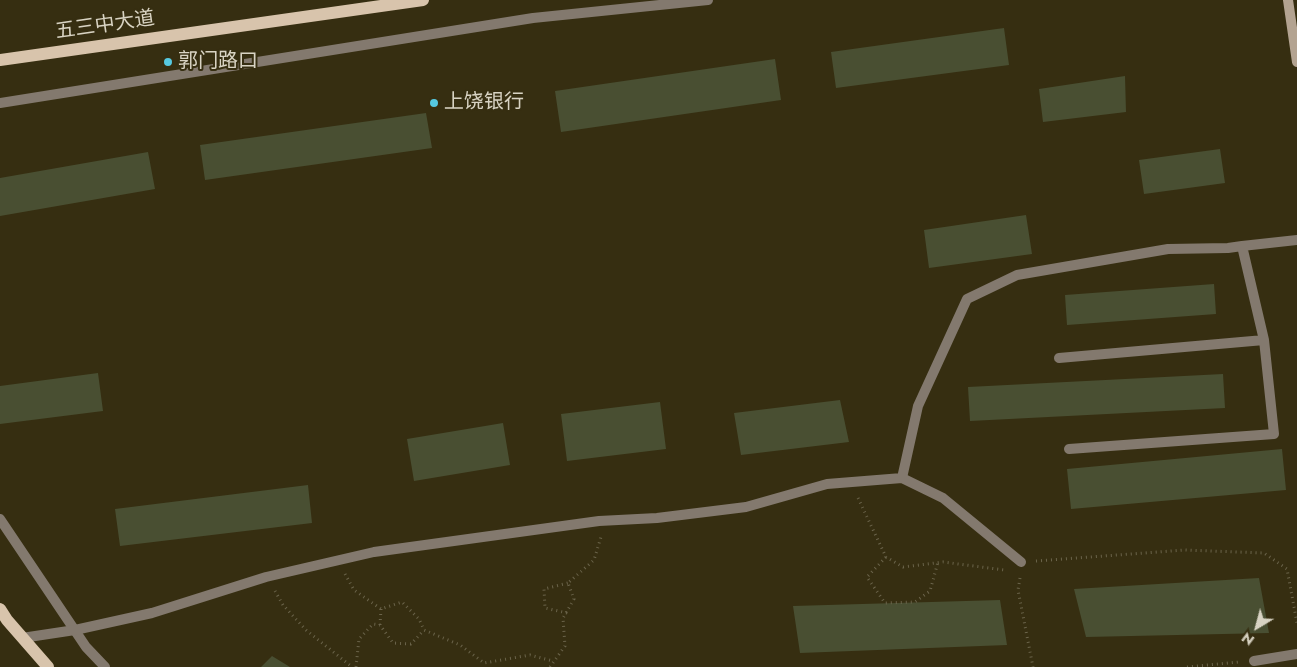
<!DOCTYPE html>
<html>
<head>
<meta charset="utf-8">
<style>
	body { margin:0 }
	#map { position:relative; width:1297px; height:667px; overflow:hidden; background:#362e11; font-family:Jost,sans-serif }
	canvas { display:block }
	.north { position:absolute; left:1232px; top:602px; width:50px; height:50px; -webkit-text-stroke:4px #362e11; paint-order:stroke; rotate:217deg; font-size:14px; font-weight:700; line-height:20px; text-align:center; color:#d8d3c3 }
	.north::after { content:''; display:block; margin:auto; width:18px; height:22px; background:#d8d3c3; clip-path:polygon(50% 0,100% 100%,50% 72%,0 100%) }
</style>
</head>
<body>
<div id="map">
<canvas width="1297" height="667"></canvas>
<div class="north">N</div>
</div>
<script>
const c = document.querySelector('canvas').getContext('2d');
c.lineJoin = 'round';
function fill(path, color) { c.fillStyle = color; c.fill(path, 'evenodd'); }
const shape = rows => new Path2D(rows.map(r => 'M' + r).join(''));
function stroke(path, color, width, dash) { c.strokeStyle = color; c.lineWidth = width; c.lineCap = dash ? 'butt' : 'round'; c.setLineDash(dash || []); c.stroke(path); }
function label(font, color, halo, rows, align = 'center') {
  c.font = font + ' Jost,"Noto Sans SC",sans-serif'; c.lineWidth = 4; c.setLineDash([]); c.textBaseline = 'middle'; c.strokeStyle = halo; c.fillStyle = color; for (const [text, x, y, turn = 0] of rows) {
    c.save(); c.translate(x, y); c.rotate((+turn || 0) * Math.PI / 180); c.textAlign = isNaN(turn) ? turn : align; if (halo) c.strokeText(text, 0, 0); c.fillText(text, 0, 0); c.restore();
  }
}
fill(shape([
	[1004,28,1009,65,836,88,831,52],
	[775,59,781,100,561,132,555,91],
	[1125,76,1126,112,1043,122,1039,89],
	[426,113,432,148,205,180,200,145],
	[1220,149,1225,183,1144,194,1139,160],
	[148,152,155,189,0,216,0,178],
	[1026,215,1032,254,929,268,924,230],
	[1214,284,1216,314,1067,325,1065,295],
	[98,373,103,411,0,424,0,386],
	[1223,374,1225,408,970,421,968,387],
	[840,400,849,442,741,455,734,413],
	[660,402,666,449,567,461,561,414],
	[503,423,510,465,414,481,407,439],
	[1282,449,1286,490,1071,509,1067,469],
	[308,485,312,523,120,546,115,509],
	[1259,578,1269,633,1086,637,1074,589],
	[1000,600,1007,645,800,653,793,606],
	[272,656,290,667,261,667]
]), '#494f32');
stroke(shape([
	[858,498,886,557,903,567,943,562,1004,570],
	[886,557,867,577,885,603,915,602,930,591,938,562],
	[1036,561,1185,550,1264,553,1287,569,1297,623],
	[345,574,354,590,381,609,402,602,419,619,424,630,460,645,484,663,530,655,553,661],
	[1020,578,1018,590,1033,667],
	[275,591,283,605,306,630,352,667],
	[567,613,545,608,544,589,568,583],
	[380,625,381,609],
	[356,667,359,639,373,624,380,625,393,643,411,644,424,630],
	[550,667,565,646,563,618,574,599,568,583,594,560,601,537],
	[1187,667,1239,662]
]), '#6b644b', 3, [1, 4]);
stroke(shape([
	[0,103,533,18,708,0],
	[0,519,86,647,105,667]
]), '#83796e', 10);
stroke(shape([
	[1059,358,1264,340],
	[1069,449,1274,434,1264,340,1242,246,1297,240],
	[902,478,918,406,967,299,1017,275,1168,249,1228,248,1242,246],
	[22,638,75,630,152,613,266,577,374,552,599,521,657,518,746,507,827,484,902,478,943,498,1021,562],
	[1254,661,1297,654]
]), '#83796e', 10);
stroke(shape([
	[1288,0,1297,62]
]), '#b3a391', 10);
stroke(shape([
	[0,60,423,0],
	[0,609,7,620,48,667]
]), '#d8c4ac', 12);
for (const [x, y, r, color] of [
	[168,62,5,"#56c9e1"],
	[434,103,5,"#56c9e1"]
]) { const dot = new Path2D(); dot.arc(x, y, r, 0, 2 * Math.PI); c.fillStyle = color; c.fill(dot); stroke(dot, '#362e11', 2); }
label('20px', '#d8d3c3', '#362e11', [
	["五三中大道",105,26,-8]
]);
label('20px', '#d8d3c3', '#362e11', [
	["郭门路口",178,62],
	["上饶银行",444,103]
], 'left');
</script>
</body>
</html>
